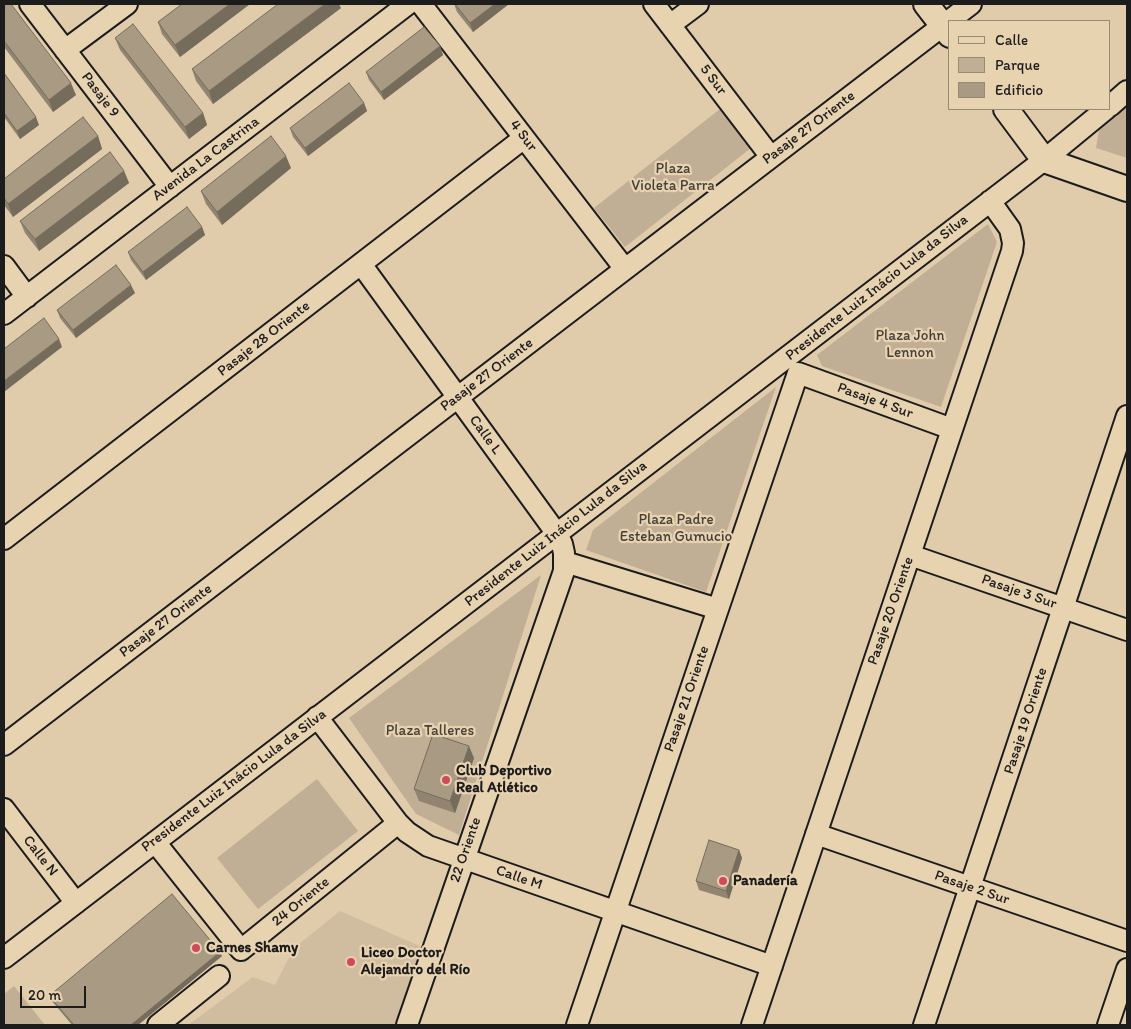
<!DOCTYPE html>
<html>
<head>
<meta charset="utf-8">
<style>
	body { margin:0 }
	#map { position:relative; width:1131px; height:1029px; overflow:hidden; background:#e0ccab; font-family:Itim,sans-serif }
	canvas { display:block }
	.frame { position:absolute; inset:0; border:5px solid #1c1c1c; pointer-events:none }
	.legend { position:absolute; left:948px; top:20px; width:162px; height:90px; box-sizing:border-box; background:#e8d3b1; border:1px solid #968a75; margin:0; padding:6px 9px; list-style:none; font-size:15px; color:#1c1c1c }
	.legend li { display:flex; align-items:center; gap:10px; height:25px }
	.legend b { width:25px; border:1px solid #968a75 }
	.scale { position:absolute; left:20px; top:986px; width:66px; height:22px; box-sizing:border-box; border:2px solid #1c1c1c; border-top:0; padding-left:6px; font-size:15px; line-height:18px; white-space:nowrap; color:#1c1c1c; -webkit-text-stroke:4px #e8d3b1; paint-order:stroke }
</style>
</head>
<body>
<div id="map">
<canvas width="1131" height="1029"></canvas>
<div class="frame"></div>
<ul class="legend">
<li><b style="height:6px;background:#e8d3b1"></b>Calle</li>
<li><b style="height:14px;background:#c0af94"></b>Parque</li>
<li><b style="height:14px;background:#a99a83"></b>Edificio</li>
</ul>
<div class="scale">20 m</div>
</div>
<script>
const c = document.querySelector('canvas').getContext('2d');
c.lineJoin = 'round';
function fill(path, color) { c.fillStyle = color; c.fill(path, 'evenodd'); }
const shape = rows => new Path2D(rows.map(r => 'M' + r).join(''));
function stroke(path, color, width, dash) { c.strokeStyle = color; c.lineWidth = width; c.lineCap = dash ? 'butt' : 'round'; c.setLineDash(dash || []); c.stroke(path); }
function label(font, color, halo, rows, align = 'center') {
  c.font = font + ' Itim,sans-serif'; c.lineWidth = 4.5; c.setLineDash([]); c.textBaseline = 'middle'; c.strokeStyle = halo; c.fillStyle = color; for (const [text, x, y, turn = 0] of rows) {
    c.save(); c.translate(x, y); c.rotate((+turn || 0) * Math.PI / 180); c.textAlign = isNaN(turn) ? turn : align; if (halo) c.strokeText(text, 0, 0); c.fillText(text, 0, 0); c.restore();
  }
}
fill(shape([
	[340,911,422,947,395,1025,188,1025,253,977,275,985,294,948]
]), '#d0bd9f');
fill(shape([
	[1127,102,1127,158,1096,148,1100,124],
	[720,109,751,148,625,247,594,208],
	[988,224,997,242,941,407,822,366,817,355],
	[776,387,706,592,586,550,593,530],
	[541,575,459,835,416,814,349,718],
	[317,779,358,831,258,909,217,858],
	[14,986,45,1025,4,1025,4,994]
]), '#c0af94');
const minor = shape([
	[30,4,170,187],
	[421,4,625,269],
	[654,4,771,157],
	[670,25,698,4],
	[65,50,127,4],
	[1110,106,1127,91],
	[361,264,557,534,562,544,564,553,564,571,407,1025],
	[4,266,27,297],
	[4,314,408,4],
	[798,373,952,429],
	[4,539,524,138],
	[910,555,1127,630],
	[565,562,718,609],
	[317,717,398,823,407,832,428,846,772,966],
	[4,745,971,4],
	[4,809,76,903],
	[816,834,1127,941],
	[155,842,241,950,398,823],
	[4,958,1044,160,1106,109],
	[158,1025,219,976],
	[577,1025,798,373],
	[752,1025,1012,251,1013,243,1010,229,990,201],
	[924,1025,1127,416],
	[1108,1025,1127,969]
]);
const tertiary = shape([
	[926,4,950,35],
	[1006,109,1044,160,1127,189]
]);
stroke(minor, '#1c1c1c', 24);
stroke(tertiary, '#1c1c1c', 28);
stroke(minor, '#e8d3b1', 20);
stroke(tertiary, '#e8d3b1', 24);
fill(shape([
	[4,4,76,95,53,112,4,47],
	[182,4,250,4,180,57,162,34,158,22],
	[454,4,509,4,473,32,457,12],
	[341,8,213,104,196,81,192,69],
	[115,38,203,113,207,125,189,139,120,50],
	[440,46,443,55,384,100,369,80,366,72],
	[4,73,39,125,20,139,4,117],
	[364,103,367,111,308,156,293,137,290,128],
	[98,136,102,149,13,217,4,205,4,179],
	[291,168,222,225,206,204,201,191],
	[124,171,129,183,39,251,25,233,20,221],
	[202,227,205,235,146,280,131,260,128,252],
	[135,293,76,338,60,318,57,310],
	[474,758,455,813,419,801,414,789],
	[739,850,742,858,729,899,699,890,696,881],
	[222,956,138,1025,72,1025,51,1000,49,996]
]), '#918471');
fill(shape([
	[230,4,250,4,180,57,175,45],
	[325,4,339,4,341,8,213,104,209,91],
	[495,4,509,4,473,32,470,23],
	[440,46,443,55,384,100,381,92],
	[71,83,76,95,53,112,49,100],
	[364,103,367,111,308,156,305,148],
	[203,113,207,125,189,139,185,127],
	[36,117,39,125,20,139,17,131],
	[98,136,102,149,13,217,8,204],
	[286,156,291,168,222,225,217,212],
	[124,171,129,183,39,251,35,239],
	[202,227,205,235,146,280,143,272],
	[131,285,135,293,76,338,73,330],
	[59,339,62,347,4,392,4,381],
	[469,746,474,758,455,813,450,801],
	[739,850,742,858,729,899,726,891],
	[220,952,222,956,138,1025,131,1025]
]), '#766c5c');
const building = shape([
	[4,4,11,4,71,83,49,100,4,41,4,4],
	[182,4,230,4,175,45,158,22,182,4],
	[278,4,325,4,209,91,192,69,278,4],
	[455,4,495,4,470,23,455,4],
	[133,24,203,113,185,127,115,38,133,24],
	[424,27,440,46,381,92,366,72,424,27],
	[4,73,36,117,17,131,4,113,4,73],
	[349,83,364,103,305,148,290,128,349,83],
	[83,117,98,136,8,204,4,198,4,179,83,117],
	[271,136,286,156,217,212,201,191,271,136],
	[110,152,124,171,35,239,20,221,110,152],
	[187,207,202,227,143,272,128,252,187,207],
	[116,265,131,285,73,330,57,310,116,265],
	[44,318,59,339,4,381,4,349,44,318],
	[433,734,469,746,450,801,414,789,433,734],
	[709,840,739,850,726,891,696,881,709,840],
	[172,894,220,952,131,1025,74,1025,49,996,172,894]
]);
fill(building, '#a99a83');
stroke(building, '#766c5c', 1);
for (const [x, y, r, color] of [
	[446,780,5,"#d1495b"],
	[723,881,5,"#d1495b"],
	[196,948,5,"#d1495b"],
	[351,962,5,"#d1495b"]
]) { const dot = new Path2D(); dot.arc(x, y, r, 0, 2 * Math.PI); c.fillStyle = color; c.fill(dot); stroke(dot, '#e8d3b1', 2); }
label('15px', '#1c1c1c', '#e8d3b1', [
	["5 Sur",713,80,53],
	["Pasaje 9",100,95,53],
	["Pasaje 27 Oriente",809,128,-37],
	["4 Sur",523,136,52],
	["Avenida La Castrina",206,159,-37],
	["Presidente Luiz Inácio Lula da Silva",877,288,-38],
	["Pasaje 28 Oriente",264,339,-38],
	["Pasaje 27 Oriente",487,375,-37],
	["Pasaje 4 Sur",875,401,20],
	["Calle L",485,435,54],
	["Presidente Luiz Inácio Lula da Silva",556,534,-38],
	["Pasaje 3 Sur",1019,592,19],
	["Pasaje 20 Oriente",891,611,-71],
	["Pasaje 27 Oriente",166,621,-37],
	["Pasaje 21 Oriente",687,699,-71],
	["Pasaje 19 Oriente",1026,721,-72],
	["Presidente Luiz Inácio Lula da Silva",234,781,-37],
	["22 Oriente",466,850,-71],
	["Calle N",40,856,52],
	["Calle M",519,878,19],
	["Pasaje 2 Sur",972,888,19],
	["24 Oriente",301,902,-39]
]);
label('15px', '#45413a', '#e8d3b1', [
	["Plaza",673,169],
	["Violeta Parra",673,186],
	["Plaza John",910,336],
	["Lennon",910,353],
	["Plaza Padre",676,520],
	["Esteban Gumucio",676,537],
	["Plaza Talleres",430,731]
]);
label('bold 15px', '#1c1c1c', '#e8d3b1', [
	["Club Deportivo",456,771],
	["Real Atlético",456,788],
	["Panadería",733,881],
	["Carnes Shamy",206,948],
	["Liceo Doctor",361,953],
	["Alejandro del Río",361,970]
], 'left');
</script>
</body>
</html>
